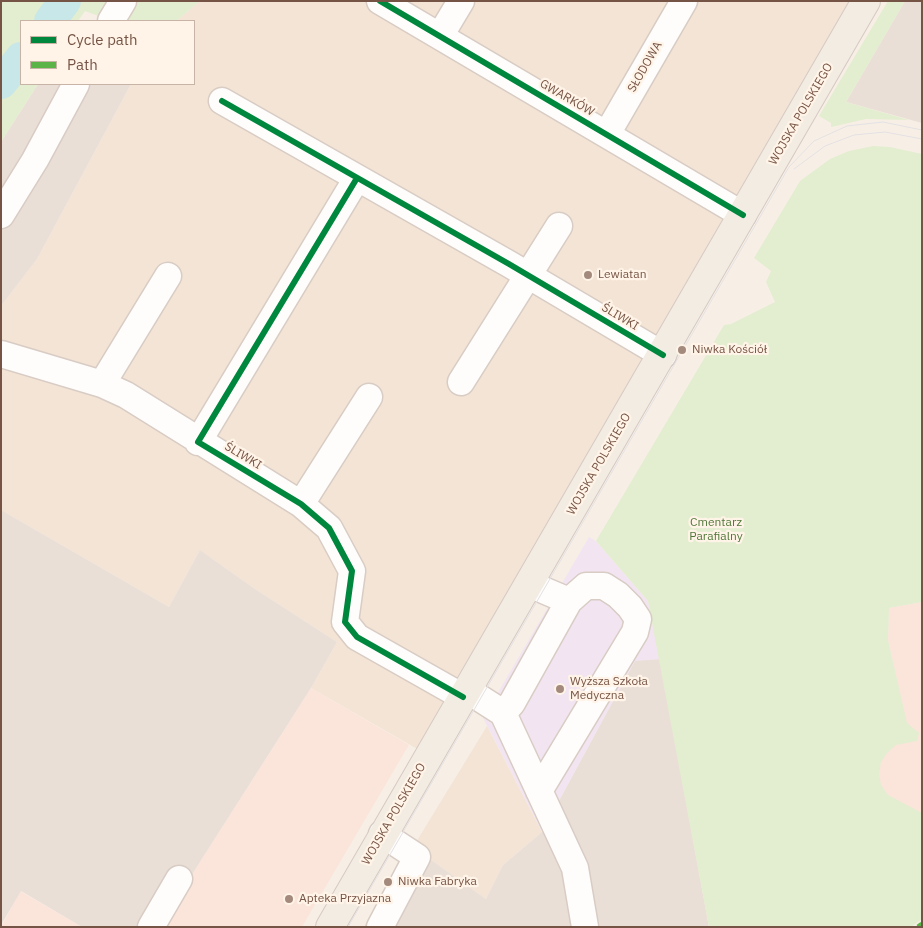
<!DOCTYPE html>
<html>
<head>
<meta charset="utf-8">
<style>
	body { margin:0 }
	#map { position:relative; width:923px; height:928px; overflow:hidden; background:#f7efe6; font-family:"IBM Plex Sans",sans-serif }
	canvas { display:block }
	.frame { position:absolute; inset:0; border:2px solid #765445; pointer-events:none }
	.legend { position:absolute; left:20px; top:20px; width:175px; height:65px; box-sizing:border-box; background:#fff4e7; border:1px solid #c8b4a6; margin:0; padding:6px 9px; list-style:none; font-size:15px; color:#765445 }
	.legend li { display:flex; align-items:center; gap:10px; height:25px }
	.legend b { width:25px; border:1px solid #c8b4a6 }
</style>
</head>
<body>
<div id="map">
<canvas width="923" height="928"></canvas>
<div class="frame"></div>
<ul class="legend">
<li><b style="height:6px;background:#00873e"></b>Cycle path</li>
<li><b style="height:6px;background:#5ab447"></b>Path</li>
</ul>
</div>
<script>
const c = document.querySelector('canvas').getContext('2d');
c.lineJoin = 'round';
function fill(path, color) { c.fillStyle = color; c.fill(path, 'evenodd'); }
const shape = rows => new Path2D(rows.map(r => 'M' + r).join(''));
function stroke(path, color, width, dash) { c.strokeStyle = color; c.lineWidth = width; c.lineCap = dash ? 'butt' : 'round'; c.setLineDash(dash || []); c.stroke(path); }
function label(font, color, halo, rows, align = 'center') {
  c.font = font + ' "IBM Plex Sans",sans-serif'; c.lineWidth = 4.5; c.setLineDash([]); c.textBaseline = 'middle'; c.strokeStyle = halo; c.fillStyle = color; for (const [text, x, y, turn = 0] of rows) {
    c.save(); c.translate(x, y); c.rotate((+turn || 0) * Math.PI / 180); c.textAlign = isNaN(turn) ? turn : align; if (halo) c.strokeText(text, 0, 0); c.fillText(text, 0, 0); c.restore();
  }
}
fill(shape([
	[200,1,855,1,419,750,311,688,337,642,255,589,200,550,169,607,1,510,1,306,37,259,131,84,194,84,194,21,176,21],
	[487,726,542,832,503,865,486,899,413,847]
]), '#f3e4d5');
fill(shape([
	[922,602,922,853,864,784,902,704,888,640,889,608],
	[311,688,409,745,302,927,140,927,161,923],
	[20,891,82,927,1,927]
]), '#fbe5db');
fill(shape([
	[905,1,922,1,922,123,846,102],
	[38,84,131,84,37,259,1,306,1,142],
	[1,510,169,607,200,550,255,589,337,642,311,688,161,923,140,927,82,927,21,891,1,925],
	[660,659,709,927,364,927,413,847,486,899,503,865,542,832,635,660]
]), '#eadfd7');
fill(shape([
	[589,537,596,541,648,601,660,659,635,661,542,832,483,718]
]), '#f2e5f1');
fill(shape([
	[1,1,200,1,176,21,112,21,85,11,78,21,21,21,21,84,38,84,1,142],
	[888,1,905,1,846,102,909,120,866,119,831,127,831,123,819,116],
	[873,146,890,147,922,154,922,602,889,608,888,640,907,723,919,733,917,741,896,745,887,753,881,762,879,774,881,785,888,795,922,813,922,919,911,927,709,927,648,601,596,541,724,325,731,324,775,302,766,282,771,271,754,258,800,181,830,159,849,151]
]), '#e3edcf');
stroke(shape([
	[50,21,65,1],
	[1,83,21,58]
]), '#c7e7e8', 32);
const minor = shape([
	[380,1,743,215],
	[111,21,123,1],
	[440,36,461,1],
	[222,101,509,264,663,355],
	[607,134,684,1],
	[1,215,35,160,76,84],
	[1,354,102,384,126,395,301,504,329,528,352,571,345,622,357,637,463,697],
	[461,382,559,226],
	[102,384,168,276],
	[198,442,357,178],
	[301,504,369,397],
	[529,584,569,601],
	[467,690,503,713,575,868,585,927],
	[503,713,512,703,569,601,586,586,604,586,618,595,630,607,638,619,635,632,539,791],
	[151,927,179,879],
	[380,927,417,857,382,834]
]);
const major = shape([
	[330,927,866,1]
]);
stroke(minor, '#d8ccc4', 29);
stroke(major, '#d6cac3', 30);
stroke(minor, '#fefdfb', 26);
stroke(major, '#f2ece3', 28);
stroke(shape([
	[794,169,825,146,854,135,885,132,922,139],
	[348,927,789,167,814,141,847,126,883,122,922,130]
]), '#e3e1e3', 1);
stroke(shape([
	[918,927,922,924]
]), '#5ab447', 5, [10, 5]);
stroke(shape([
	[380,1,743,215],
	[222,101,509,264,663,355],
	[357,178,198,442,301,504,329,528,352,571,345,622,357,637,463,697]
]), '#00873e', 6);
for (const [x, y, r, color] of [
	[588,275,5,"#a38a7d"],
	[682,350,5,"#a38a7d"],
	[560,689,5,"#a38a7d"],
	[388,882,5,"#a38a7d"],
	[289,899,5,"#a38a7d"]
]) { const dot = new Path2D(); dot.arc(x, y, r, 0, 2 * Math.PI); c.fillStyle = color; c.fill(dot); stroke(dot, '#fff4e7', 2); }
label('12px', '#765445', '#fff4e7', [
	["SŁODOWA",645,67,-60],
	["GWARKÓW",567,98,30],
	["WOJSKA POLSKIEGO",801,114,-60],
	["ŚLIWKI",620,317,31],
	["ŚLIWKI",243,456,31],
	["WOJSKA POLSKIEGO",599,464,-60],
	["WOJSKA POLSKIEGO",394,814,-60]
]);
label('12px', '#765445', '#fff4e7', [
	["Lewiatan",598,275],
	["Niwka Kościół",692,350],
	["Wyższa Szkoła",570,682],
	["Medyczna",570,696],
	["Niwka Fabryka",398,882],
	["Apteka Przyjazna",299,899]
], 'left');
label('12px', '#50773a', '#fff4e7', [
	["Cmentarz",716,523],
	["Parafialny",716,537]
]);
</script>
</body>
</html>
